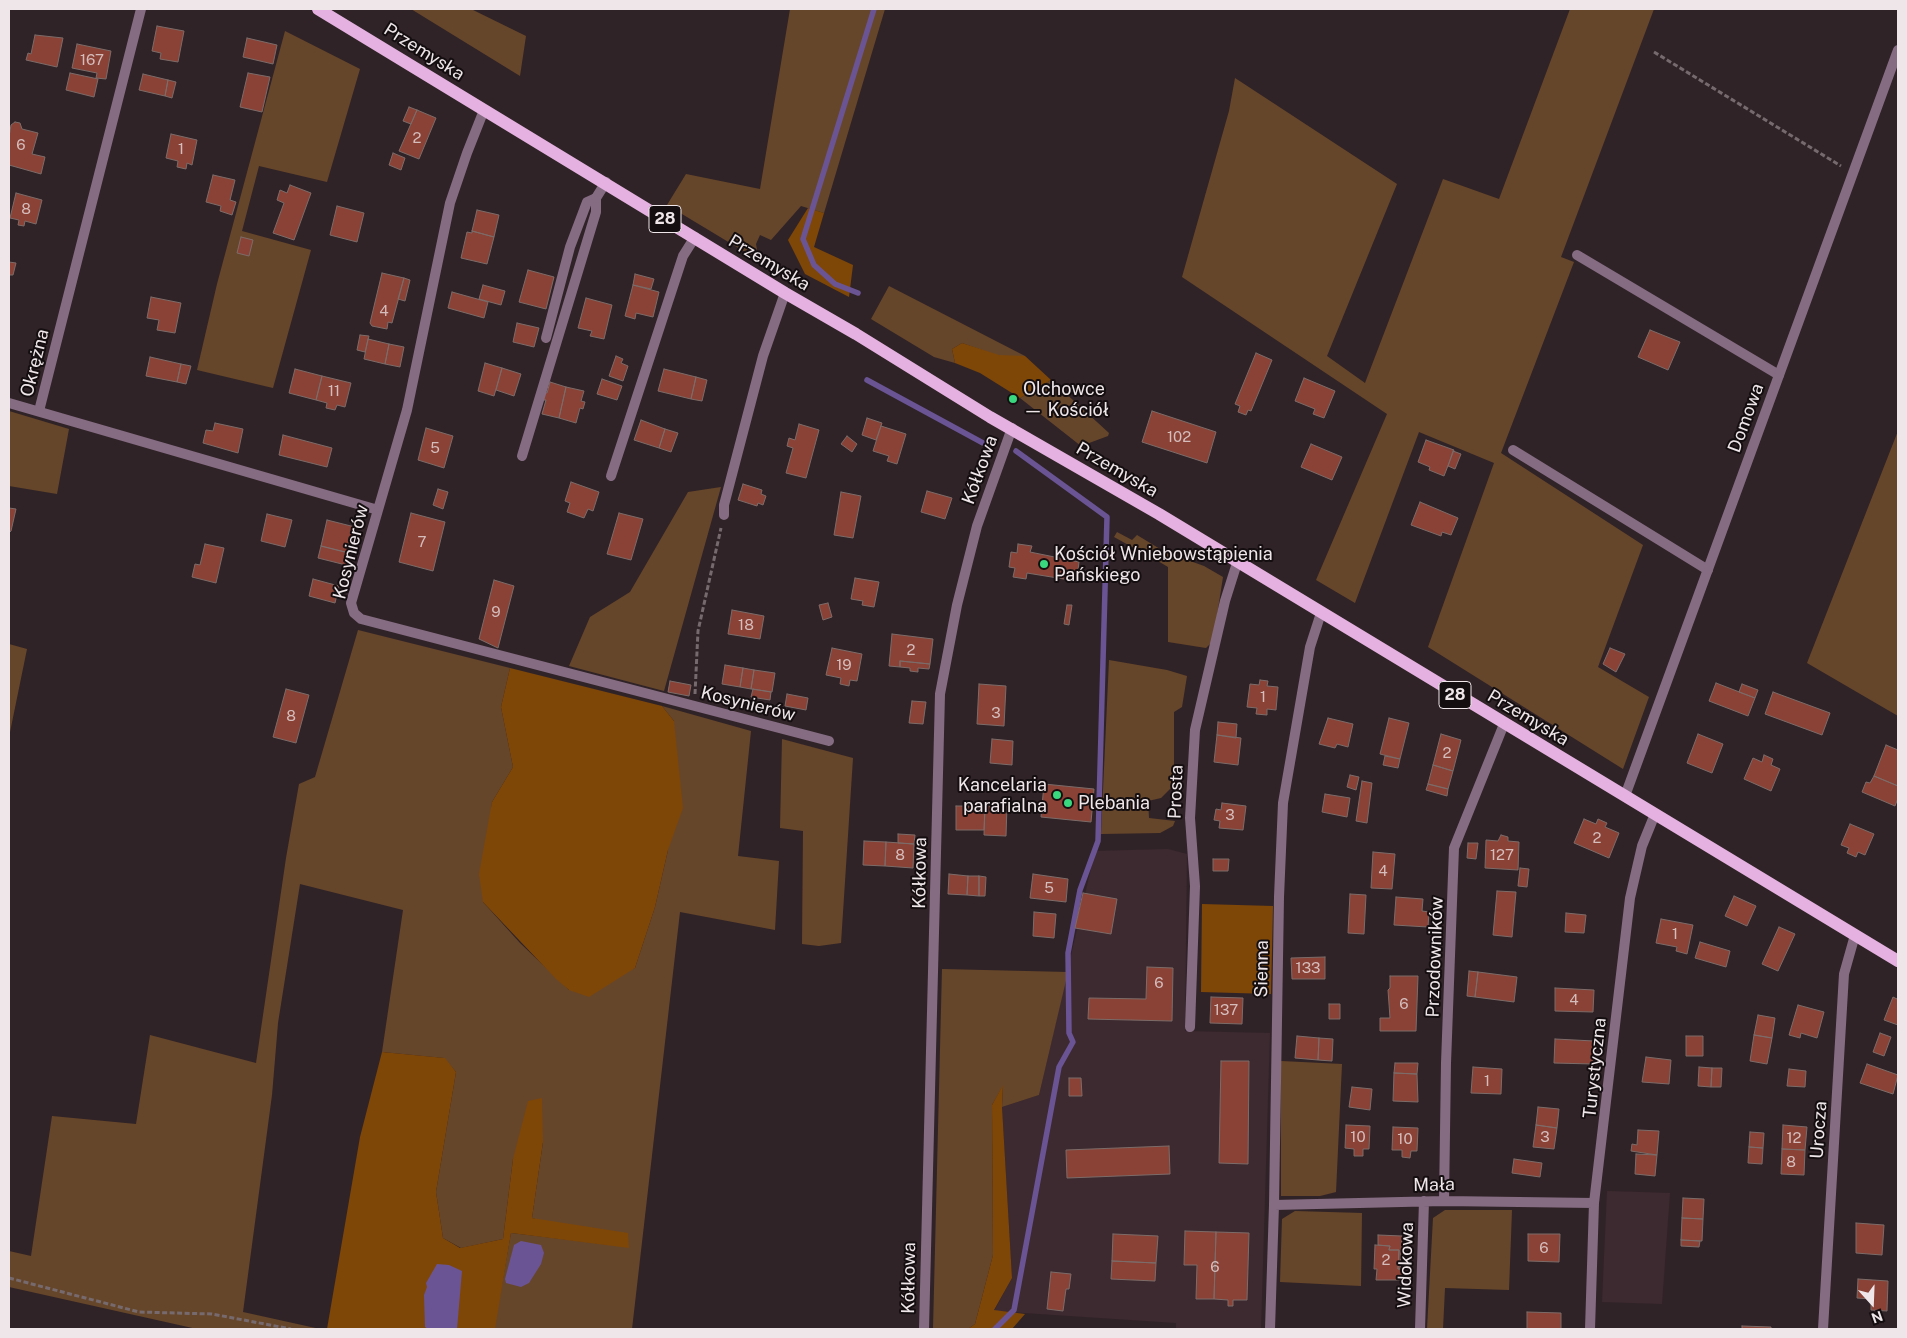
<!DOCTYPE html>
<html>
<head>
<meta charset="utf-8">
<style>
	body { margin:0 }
	#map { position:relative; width:1907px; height:1338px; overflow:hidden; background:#302327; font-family:"Public Sans",sans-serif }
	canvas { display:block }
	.frame { position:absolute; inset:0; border:10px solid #eee6e8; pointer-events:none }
	.north { position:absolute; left:1847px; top:1278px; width:50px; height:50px; -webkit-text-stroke:4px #140e10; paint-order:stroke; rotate:160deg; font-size:14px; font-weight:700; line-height:20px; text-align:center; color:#eee6e8 }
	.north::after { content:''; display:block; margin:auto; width:18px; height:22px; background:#eee6e8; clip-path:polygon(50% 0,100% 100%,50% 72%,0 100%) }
</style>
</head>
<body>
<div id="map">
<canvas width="1907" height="1338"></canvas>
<div class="frame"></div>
<div class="north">N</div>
</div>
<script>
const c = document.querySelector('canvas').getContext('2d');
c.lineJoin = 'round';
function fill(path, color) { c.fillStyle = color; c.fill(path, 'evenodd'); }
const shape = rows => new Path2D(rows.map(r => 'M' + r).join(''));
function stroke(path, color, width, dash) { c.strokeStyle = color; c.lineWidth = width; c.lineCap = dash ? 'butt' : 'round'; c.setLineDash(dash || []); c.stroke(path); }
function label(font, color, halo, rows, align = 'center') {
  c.font = font + ' "Public Sans",sans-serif'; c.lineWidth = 4; c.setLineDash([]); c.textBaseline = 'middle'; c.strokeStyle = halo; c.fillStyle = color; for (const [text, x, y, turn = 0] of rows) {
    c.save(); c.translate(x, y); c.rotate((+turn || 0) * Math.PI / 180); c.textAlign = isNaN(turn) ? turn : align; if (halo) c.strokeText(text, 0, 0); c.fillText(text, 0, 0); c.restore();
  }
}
fill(shape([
	[1168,849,1187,854,1185,1031,1270,1033,1261,1329,1176,1329,1176,1323,994,1311,1012,1278,1002,1107,1039,1095,1095,851],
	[1607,1191,1670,1193,1662,1304,1602,1302]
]), '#3d2a30');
fill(shape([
	[411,9,471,9,526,36,520,76],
	[790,9,885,9,824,213,801,206,771,240,760,235,756,244,758,255,755,258,667,205,686,174,760,189],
	[1570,9,1654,9,1561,257,1574,262,1501,453,1643,545,1598,667,1649,697,1623,769,1428,647,1494,463,1419,432,1355,603,1316,580,1387,414,1182,277,1229,111,1235,78,1397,184,1327,356,1365,383,1443,179,1499,199],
	[285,31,360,69,327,182,259,166,242,231,311,250,273,388,197,370,217,284],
	[889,286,1025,356,999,356,962,343,952,349,955,363,934,357,871,319],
	[1051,380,1109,433,1108,436,1081,446,1020,398],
	[9,411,69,429,57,494,9,486],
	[1898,431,1898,716,1807,663],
	[721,487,664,691,569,666,590,617,630,592,688,492],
	[1117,532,1132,540,1137,535,1160,549,1152,558,1114,537],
	[1165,552,1204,566,1223,577,1213,641,1206,648,1168,642,1168,567,1158,561],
	[358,630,510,668,501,707,513,767,492,802,483,902,520,943,569,990,635,968,655,907,668,850,674,721,662,706,751,731,738,856,779,861,775,930,680,912,632,1329,494,1329,511,1233,629,1247,532,1218,543,1142,513,1159,503,1239,461,1248,443,1238,436,1192,456,1072,444,1058,382,1052,403,910,300,884,278,1023,272,1095,243,1312,320,1329,197,1329,9,1287,9,1251,31,1256,52,1116,136,1124,150,1035,256,1063,286,858,299,784,315,777],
	[9,644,27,649,9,737],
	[1109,660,1167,670,1187,676,1182,707,1174,712,1174,785,1161,798,1148,801,1149,818,1175,821,1173,826,1160,833,1101,834],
	[782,739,853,758,841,943,819,946,802,944,803,831,780,828],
	[942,969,1068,972,1039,1095,1002,1107,1003,1086,992,1105,993,1255,975,1324,968,1329,933,1329],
	[1281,1061,1342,1064,1336,1192,1320,1196,1281,1196],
	[1445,1210,1512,1210,1509,1290,1445,1288,1443,1329,1427,1329,1433,1218],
	[1295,1211,1362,1213,1361,1286,1280,1282,1282,1219]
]), '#66462a');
fill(shape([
	[808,208,824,213,814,247,853,265,849,297,805,274,788,240],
	[962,343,999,355,1025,356,1051,380,1020,398,980,373,955,363,952,349],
	[510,668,662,706,674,721,683,808,668,850,655,907,635,968,589,997,569,990,556,979,483,902,479,874,492,802,513,767,501,707],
	[1202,904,1273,906,1271,994,1201,992],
	[382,1052,445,1058,456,1072,436,1192,443,1238,460,1248,503,1239,513,1159,528,1101,542,1098,543,1142,532,1218,628,1233,629,1248,511,1233,495,1329,327,1329,360,1137],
	[1003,1085,1002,1107,1012,1278,994,1310,1025,1314,1012,1329,968,1329,975,1324,993,1255,992,1105]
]), '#7e4708');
fill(shape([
	[521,1241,541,1245,544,1253,541,1264,529,1283,521,1287,506,1283,505,1279,514,1245],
	[437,1264,449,1265,462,1271,457,1329,428,1329,425,1327,424,1295,427,1287,426,1283]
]), '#6b5494');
stroke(shape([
	[858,293,835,284,814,265,803,239,874,9],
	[867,380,983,443],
	[995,1329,1014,1310,1059,1067,1073,1042,1069,1033,1068,953,1080,890,1098,841,1107,517,1016,451]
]), '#6b5494', 5.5);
const building = shape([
	[157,26,184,31,178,62,160,59,161,53,152,51,157,26],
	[35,35,63,38,57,67,26,60,28,53,31,54,35,35],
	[247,38,277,45,273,64,243,57,247,38],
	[77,44,111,51,106,79,96,78,97,73,72,68,77,44],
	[70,73,98,79,94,97,66,90,70,73],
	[248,73,270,77,262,112,240,107,248,73],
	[143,74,168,80,165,96,139,90,143,74],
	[168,80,176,82,172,98,165,96,168,80],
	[409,107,417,110,411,124,403,121,409,107],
	[417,110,436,118,419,159,399,151,417,110],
	[15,122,20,123,22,129,38,133,32,154,45,157,41,174,9,165,9,137,11,125,15,122],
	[171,134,197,140,192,165,187,163,186,169,177,167,178,161,166,158,171,134],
	[393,153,405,158,401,170,389,165,393,153],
	[213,175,235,180,230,200,236,202,232,215,220,211,221,206,206,202,213,175],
	[290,185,311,193,294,240,273,233,284,203,277,200,280,190,287,193,290,185],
	[16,193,42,200,36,224,25,221,24,226,18,225,19,220,10,218,16,193],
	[337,206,364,213,357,242,330,235,337,206],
	[477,210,499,215,494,237,472,231,477,210],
	[472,231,494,237,487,264,461,258,467,232,472,233,472,231],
	[241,237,253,240,249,256,237,253,241,237],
	[9,262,16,263,13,275,9,275,9,262],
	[528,270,554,277,546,309,519,302,528,270],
	[382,273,404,278,392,323,388,322,387,329,372,326,370,323,382,273],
	[635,274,654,279,651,289,633,285,635,274],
	[404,278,410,280,405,301,398,299,404,278],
	[483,285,505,291,501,305,479,299,483,285],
	[633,285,659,292,653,317,636,313,635,319,625,316,633,285],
	[452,292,488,302,484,318,448,308,452,292],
	[151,297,181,303,175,333,157,330,159,320,147,318,151,297],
	[586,298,612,305,604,339,590,336,592,331,578,328,586,298],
	[517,323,539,328,534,347,513,342,517,323],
	[1650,330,1680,342,1668,370,1638,357,1650,330],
	[360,335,369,336,365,352,357,350,360,335],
	[368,339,389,344,385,364,364,359,368,339],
	[389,344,404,347,400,367,385,364,389,344],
	[1256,353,1272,360,1251,411,1248,410,1246,415,1238,412,1240,406,1235,404,1256,353],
	[616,356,623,359,621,363,628,366,623,381,609,376,616,356],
	[150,357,181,364,177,382,146,376,150,357],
	[485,363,502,368,494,396,478,391,485,363],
	[181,364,191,366,186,384,177,382,181,364],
	[502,368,521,374,514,396,496,390,502,368],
	[295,369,322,376,316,400,289,393,295,369],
	[664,369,696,377,691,399,658,391,664,369],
	[322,376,351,383,345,407,337,405,335,410,326,408,327,403,316,400,322,376],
	[696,377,707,380,702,401,691,399,696,377],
	[1304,378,1335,391,1324,418,1313,414,1315,409,1295,401,1304,378],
	[602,379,622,386,617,400,597,394,602,379],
	[550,382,566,387,559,418,542,414,546,400,542,400,544,392,547,393,550,382],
	[566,387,584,391,581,401,585,402,583,409,580,408,576,423,559,418,566,387],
	[1152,411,1216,432,1207,463,1142,442,1152,411],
	[867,418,882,423,876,440,862,435,867,418],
	[641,420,665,429,659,448,634,440,641,420],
	[215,423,243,429,238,453,203,443,206,430,213,431,215,423],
	[799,424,819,430,806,478,786,473,793,448,787,446,789,438,795,440,799,424],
	[881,426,906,434,897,464,887,461,889,456,873,451,881,426],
	[426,428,453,436,444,468,418,460,426,428],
	[665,429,678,433,671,452,659,448,665,429],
	[283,435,332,448,327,467,279,455,283,435],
	[847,436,857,444,852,452,841,444,847,436],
	[1426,440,1454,450,1444,476,1429,470,1430,467,1418,462,1426,440],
	[1311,444,1342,457,1332,480,1301,467,1311,444],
	[1453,451,1461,454,1455,469,1448,466,1453,451],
	[571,482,599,492,593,511,588,509,584,518,567,512,570,503,565,501,571,482],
	[743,484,762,490,761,494,766,496,763,505,758,503,757,506,738,500,743,484],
	[438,489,448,492,443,509,433,505,438,489],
	[927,491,952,498,945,519,921,512,927,491],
	[841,492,861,496,853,538,834,535,841,492],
	[1420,502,1458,518,1451,535,1442,532,1441,536,1411,525,1420,502],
	[9,508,16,509,11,531,9,533,9,508],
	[411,513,445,522,433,571,399,562,411,513],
	[619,513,643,519,631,560,607,554,619,513],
	[267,514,292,520,285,547,261,541,267,514],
	[327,520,355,527,349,553,321,546,327,520],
	[205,544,224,548,216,583,192,577,195,564,200,565,205,544],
	[1018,544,1032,546,1030,552,1079,562,1077,578,1070,577,1070,580,1027,573,1026,579,1013,577,1015,568,1009,567,1011,552,1017,553,1018,544],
	[321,546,349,553,346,565,318,558,321,546],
	[855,578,879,582,874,607,862,605,863,601,851,599,855,578],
	[313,579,339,586,335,603,309,596,313,579],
	[494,580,514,586,498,648,479,639,494,580],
	[828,603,832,617,823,620,819,605,828,603],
	[1067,605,1072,605,1069,625,1064,624,1067,605],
	[732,610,764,616,760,639,728,634,732,610],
	[892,634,933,639,930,664,900,661,900,667,889,666,892,634],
	[832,648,862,654,857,681,850,680,849,686,840,684,841,678,826,675,832,648],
	[1610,648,1625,654,1616,672,1603,664,1610,648],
	[900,661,930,664,929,669,918,668,918,672,910,671,910,668,900,667,900,661],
	[725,665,743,668,740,687,722,684,725,665],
	[743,668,754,670,751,689,740,687,743,668],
	[754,670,775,673,772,692,751,689,754,670],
	[1260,680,1268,681,1267,686,1278,687,1276,710,1267,709,1267,715,1256,714,1257,708,1247,707,1250,684,1259,685,1260,680],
	[670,681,691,685,689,696,668,692,670,681],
	[1716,683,1755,698,1748,716,1709,701,1716,683],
	[979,684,1006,686,1004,726,977,724,979,684],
	[1742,684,1758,690,1755,698,1739,692,1742,684],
	[286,689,309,695,296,743,273,737,286,689],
	[753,689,771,692,770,700,751,697,753,689],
	[1773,692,1830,713,1822,735,1765,714,1773,692],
	[787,694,808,698,806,710,785,706,787,694],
	[912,701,926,702,923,724,909,723,912,701],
	[1328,718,1353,724,1348,747,1337,744,1335,748,1319,744,1328,718],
	[1389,718,1409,723,1400,759,1380,754,1389,718],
	[1218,722,1237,724,1236,738,1217,735,1218,722],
	[1441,734,1461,740,1453,771,1433,765,1441,734],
	[1698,734,1723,744,1712,773,1687,763,1698,734],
	[1217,735,1241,738,1238,765,1214,762,1217,735],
	[992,739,1013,741,1012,765,990,763,992,739],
	[1886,745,1898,750,1898,786,1874,776,1886,745],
	[1764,755,1773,759,1771,765,1780,769,1771,791,1744,779,1753,758,1762,762,1764,755],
	[1385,756,1400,759,1398,768,1383,765,1385,756],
	[1433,765,1453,771,1448,789,1428,784,1433,765],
	[1350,775,1359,777,1356,790,1347,787,1350,775],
	[1874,776,1898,786,1898,798,1895,806,1862,792,1866,782,1870,783,1874,776],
	[1362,781,1372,783,1367,823,1356,821,1362,781],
	[1044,784,1094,789,1091,822,1041,817,1044,784],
	[1428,784,1448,789,1447,796,1426,790,1428,784],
	[1325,794,1350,798,1347,817,1322,812,1325,794],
	[1222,803,1246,806,1243,830,1219,828,1220,821,1214,820,1216,809,1221,810,1222,803],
	[956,806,985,806,984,830,956,830,956,806],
	[985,806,1007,806,1006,836,984,835,985,806],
	[1584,819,1596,824,1598,819,1607,823,1605,827,1619,833,1609,858,1574,843,1584,819],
	[1850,824,1874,834,1865,855,1858,852,1856,857,1847,853,1849,848,1841,845,1850,824],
	[898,834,915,835,914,844,898,843,898,834],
	[1501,835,1508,837,1508,841,1519,842,1518,870,1485,868,1486,840,1498,841,1501,835],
	[864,841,886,842,885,866,863,865,864,841],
	[886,842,914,844,913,868,885,866,886,842],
	[1468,843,1478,843,1476,859,1467,858,1468,843],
	[1373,852,1395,854,1392,889,1371,888,1373,852],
	[1213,859,1229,859,1228,871,1213,871,1213,859],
	[1520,868,1529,869,1527,887,1518,886,1520,868],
	[949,874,968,876,967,895,948,894,949,874],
	[1033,874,1068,879,1066,902,1030,898,1033,874],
	[968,876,979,876,979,896,967,895,968,876],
	[979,876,986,877,985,896,979,896,979,876],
	[1497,891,1516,892,1512,937,1493,935,1497,891],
	[1083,893,1117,899,1111,934,1075,928,1083,893],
	[1350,894,1366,895,1364,934,1348,933,1350,894],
	[1734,896,1756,906,1747,926,1725,916,1734,896],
	[1396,897,1423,899,1422,911,1429,912,1428,927,1394,925,1396,897],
	[1034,912,1056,914,1054,938,1033,936,1034,912],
	[1566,913,1586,915,1584,933,1565,932,1566,913],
	[1661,919,1693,925,1687,954,1676,951,1677,947,1656,943,1661,919],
	[1779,927,1795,934,1778,971,1762,964,1779,927],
	[1700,942,1730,951,1726,967,1695,958,1700,942],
	[1325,957,1325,979,1292,979,1291,958,1325,957],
	[1147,967,1173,968,1172,1021,1088,1019,1089,998,1146,999,1147,967],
	[1469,971,1478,972,1475,997,1467,996,1469,971],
	[1478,972,1517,977,1514,1002,1475,997,1478,972],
	[1390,976,1418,976,1416,1031,1380,1031,1380,1018,1390,1018,1388,990,1390,988,1390,976],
	[1555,988,1594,990,1593,1012,1555,1011,1555,988],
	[1898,996,1898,1025,1884,1020,1893,997,1897,999,1898,996],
	[1211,997,1243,998,1242,1024,1210,1023,1211,997],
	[1329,1004,1340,1004,1340,1019,1329,1019,1329,1004],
	[1798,1005,1824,1012,1817,1038,1801,1033,1800,1038,1789,1035,1798,1005],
	[1758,1015,1775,1018,1772,1038,1754,1035,1758,1015],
	[1880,1033,1891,1037,1884,1056,1873,1052,1880,1033],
	[1754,1035,1772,1038,1767,1064,1750,1061,1754,1035],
	[1297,1036,1319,1038,1318,1060,1295,1058,1297,1036],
	[1686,1036,1703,1036,1703,1056,1686,1056,1686,1036],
	[1319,1038,1333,1039,1332,1061,1318,1060,1319,1038],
	[1555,1039,1594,1041,1593,1064,1554,1063,1555,1039],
	[1646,1057,1671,1060,1669,1084,1642,1082,1646,1057],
	[1221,1061,1249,1061,1248,1164,1219,1163,1221,1061],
	[1395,1063,1418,1063,1417,1074,1394,1073,1395,1063],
	[1867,1064,1898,1075,1893,1094,1860,1083,1867,1064],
	[1473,1067,1502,1069,1501,1094,1471,1093,1473,1067],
	[1699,1067,1712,1068,1711,1087,1698,1086,1699,1067],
	[1712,1068,1722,1068,1721,1087,1711,1087,1712,1068],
	[1789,1069,1806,1071,1805,1087,1787,1086,1789,1069],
	[1394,1073,1417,1074,1418,1102,1393,1101,1394,1073],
	[1069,1078,1081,1078,1082,1096,1069,1096,1069,1078],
	[1352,1087,1372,1089,1370,1110,1349,1107,1352,1087],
	[1538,1107,1559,1109,1557,1128,1536,1125,1538,1107],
	[1346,1125,1370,1126,1369,1149,1363,1149,1363,1156,1354,1156,1354,1149,1345,1148,1346,1125],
	[1536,1125,1557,1128,1554,1149,1533,1147,1536,1125],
	[1783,1125,1807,1127,1805,1150,1782,1149,1783,1125],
	[1393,1127,1418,1128,1417,1151,1411,1151,1410,1158,1402,1157,1402,1150,1392,1150,1393,1127],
	[1638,1130,1659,1131,1657,1155,1631,1151,1632,1144,1637,1145,1638,1130],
	[1750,1132,1764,1133,1763,1148,1749,1147,1750,1132],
	[1169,1146,1170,1174,1067,1178,1066,1150,1169,1146],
	[1749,1147,1763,1148,1762,1164,1748,1163,1749,1147],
	[1782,1149,1805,1150,1804,1175,1781,1174,1782,1149],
	[1636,1154,1657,1155,1655,1176,1635,1174,1636,1154],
	[1514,1159,1542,1163,1540,1177,1512,1173,1514,1159],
	[1414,1181,1432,1181,1431,1189,1414,1189,1414,1181],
	[1683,1198,1704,1199,1703,1219,1682,1218,1683,1198],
	[1682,1218,1703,1219,1702,1241,1681,1240,1682,1218],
	[1856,1223,1884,1225,1882,1255,1856,1253,1856,1223],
	[1185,1231,1216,1232,1214,1299,1196,1299,1197,1265,1184,1265,1185,1231],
	[1216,1232,1249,1233,1247,1300,1233,1300,1233,1306,1228,1306,1228,1300,1214,1299,1216,1232],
	[1113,1234,1158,1236,1156,1263,1112,1261,1113,1234],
	[1528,1234,1560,1234,1559,1262,1528,1261,1528,1234],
	[1378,1235,1402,1236,1400,1269,1398,1269,1399,1250,1389,1250,1390,1246,1378,1245,1378,1235],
	[1681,1240,1700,1241,1699,1247,1681,1246,1681,1240],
	[1375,1245,1390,1246,1389,1250,1399,1250,1398,1269,1402,1269,1401,1280,1376,1280,1377,1269,1374,1269,1375,1245],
	[1112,1261,1156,1263,1155,1281,1111,1279,1112,1261],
	[1051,1272,1071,1274,1069,1289,1066,1289,1063,1311,1047,1309,1051,1272],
	[1858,1279,1888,1281,1887,1311,1871,1310,1871,1299,1857,1298,1858,1279],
	[1527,1312,1561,1313,1561,1329,1527,1329,1527,1312],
	[1742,1326,1771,1327,1771,1329,1742,1329,1742,1326]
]);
fill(building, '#8a4236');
stroke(building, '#7c6c69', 1);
stroke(shape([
	[1654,52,1841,166],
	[695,694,698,631,721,528],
	[9,1278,139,1312,212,1314,291,1329]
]), '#766a6e', 3, [5, 2.5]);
stroke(shape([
	[1577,255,1779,375],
	[1513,450,1708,570],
	[522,456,596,212,596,198,587,202,570,247,546,338],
	[611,476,683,256,695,237]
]), '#856c83', 10);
stroke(shape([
	[484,110,467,153,450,203,407,410,351,603,354,613,361,619,829,741],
	[596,198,606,182],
	[9,403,378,510],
	[39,411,141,9],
	[724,515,724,505,763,356,785,293],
	[1625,796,1898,50],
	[1190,1027,1195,886,1190,818,1195,730,1225,601,1237,563],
	[1444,1201,1446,1063,1454,848,1504,724],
	[1274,1205,1444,1201,1594,1203],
	[924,1329,940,694,957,605,977,526,1012,428],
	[1270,1329,1274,1205,1279,897,1283,803,1310,647,1321,613],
	[1420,1329,1424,1201],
	[1590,1329,1594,1203,1630,898,1642,846,1655,814],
	[1823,1329,1844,974,1855,935]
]), '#856c83', 10);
stroke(shape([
	[318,9,785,293,856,334,990,417,1159,514,1898,961]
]), '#e5b1e0', 12);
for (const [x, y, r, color] of [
	[1013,399,5,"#39d87f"],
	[1044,564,5,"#39d87f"],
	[1057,795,5,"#39d87f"],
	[1068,803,5,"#39d87f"]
]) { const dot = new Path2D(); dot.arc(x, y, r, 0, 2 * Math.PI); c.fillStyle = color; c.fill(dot); stroke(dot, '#140e10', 2); }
label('15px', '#d5bdbc', null, [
	["167",92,60],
	["2",417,138],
	["6",21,145],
	["1",181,149],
	["8",26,209],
	["4",384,311],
	["11",334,391],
	["102",1179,437],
	["5",435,448],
	["7",422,542],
	["9",496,612],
	["18",746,625],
	["2",911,650],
	["19",844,665],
	["1",1263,697],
	["3",996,713],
	["8",291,716],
	["2",1447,753],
	["3",1230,815],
	["2",1597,838],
	["8",900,855],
	["127",1502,855],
	["4",1383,871],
	["5",1049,888],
	["1",1675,934],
	["133",1308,968],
	["6",1159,983],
	["4",1574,1000],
	["6",1404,1004],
	["137",1226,1010],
	["1",1487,1081],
	["10",1358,1137],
	["3",1545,1137],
	["12",1794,1138],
	["10",1405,1139],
	["8",1791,1162],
	["6",1544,1248],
	["2",1386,1260],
	["6",1215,1267]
]);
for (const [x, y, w] of [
	[665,219,32],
	[1455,695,32]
]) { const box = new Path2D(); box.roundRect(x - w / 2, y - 13.5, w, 27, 4); c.fillStyle = '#140e10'; c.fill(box); stroke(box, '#eee6e8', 1); }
label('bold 16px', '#eee6e8', null, [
	["28",665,219],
	["28",1455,695]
]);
label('18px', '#eee6e8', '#140e10', [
	["Przemyska",424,52,32],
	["Przemyska",769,263,31],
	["Okrężna",35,363,-76],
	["Domowa",1746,418,-70],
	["Kółkowa",980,470,-70],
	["Przemyska",1117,470,30],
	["Kosynierów",351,552,-76],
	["Kosynierów",748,704,14],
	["Przemyska",1528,718,31],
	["Prosta",1176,792,-88],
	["Kółkowa",920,873,-89],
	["Przodowników",1435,957,-88],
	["Sienna",1262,969,-89],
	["Turystyczna",1595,1068,-84],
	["Urocza",1819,1130,-86],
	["Mała",1434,1185,-1],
	["Widokowa",1406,1265,-88],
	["Kółkowa",909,1278,-89]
]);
label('18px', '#eee6e8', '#140e10', [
	["Olchowce",1023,389],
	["— Kościół",1023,410],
	["Kościół Wniebowstąpienia",1054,554],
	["Pańskiego",1054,575],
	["Kancelaria",1047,785,"right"],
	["parafialna",1047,806,"right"],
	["Plebania",1078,803]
], 'left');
</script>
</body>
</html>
